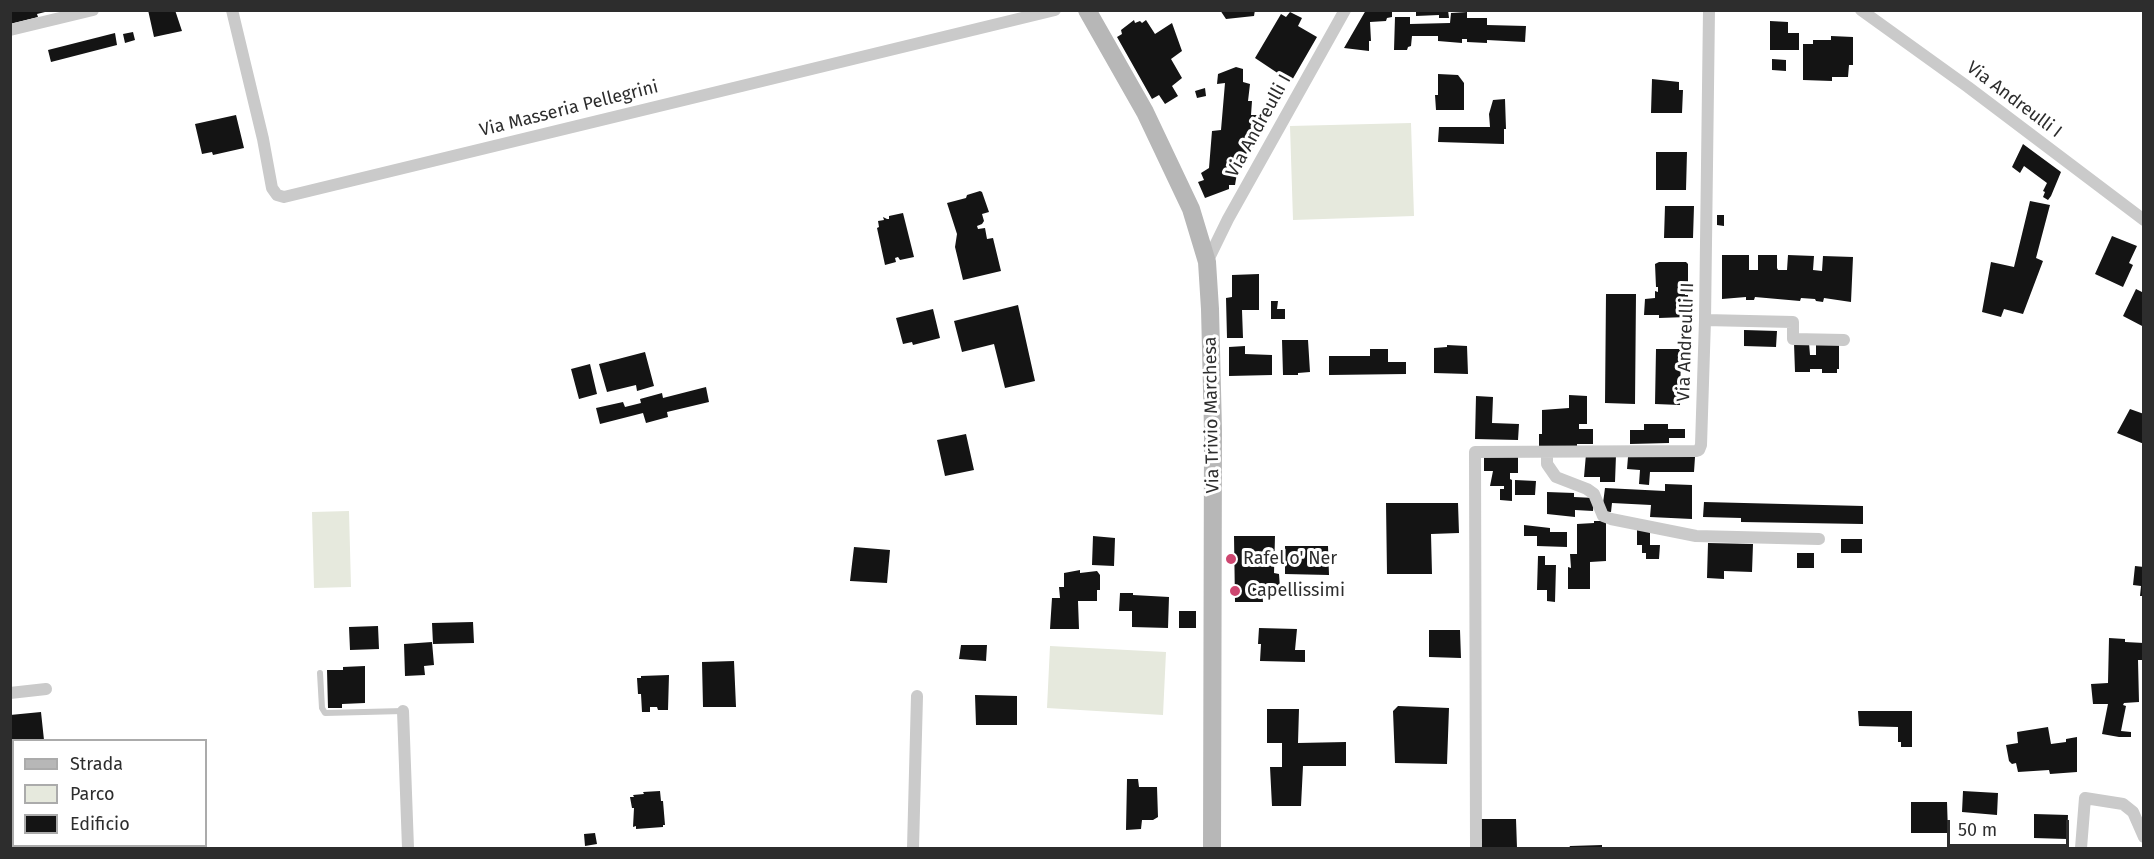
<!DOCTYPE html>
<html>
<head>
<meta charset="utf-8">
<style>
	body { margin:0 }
	#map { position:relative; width:2154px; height:859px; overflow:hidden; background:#fff; font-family:"Fira Sans",sans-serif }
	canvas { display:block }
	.frame { position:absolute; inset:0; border:12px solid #2d2d2d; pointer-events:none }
	.legend { position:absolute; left:12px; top:739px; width:195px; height:108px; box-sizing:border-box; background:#fff; border:2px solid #ababab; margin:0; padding:8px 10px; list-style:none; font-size:18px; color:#2d2d2d }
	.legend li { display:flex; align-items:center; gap:12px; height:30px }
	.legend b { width:30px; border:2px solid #ababab }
	.scale { position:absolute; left:1947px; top:820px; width:122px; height:27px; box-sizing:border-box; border:3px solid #2d2d2d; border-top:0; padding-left:8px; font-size:18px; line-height:21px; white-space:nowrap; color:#2d2d2d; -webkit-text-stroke:4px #fff; paint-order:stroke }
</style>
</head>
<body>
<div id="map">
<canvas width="2154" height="859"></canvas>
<div class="frame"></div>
<ul class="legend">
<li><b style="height:8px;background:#b7b7b7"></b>Strada</li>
<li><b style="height:16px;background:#e6e9dd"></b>Parco</li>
<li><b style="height:16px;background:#141414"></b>Edificio</li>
</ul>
<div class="scale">50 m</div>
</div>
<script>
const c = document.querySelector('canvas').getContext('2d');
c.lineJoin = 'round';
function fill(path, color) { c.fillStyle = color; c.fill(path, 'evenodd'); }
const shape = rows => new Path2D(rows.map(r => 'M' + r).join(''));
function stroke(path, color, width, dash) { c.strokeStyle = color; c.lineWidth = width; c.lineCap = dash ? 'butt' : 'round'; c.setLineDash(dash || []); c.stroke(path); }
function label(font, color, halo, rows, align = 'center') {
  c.font = font + ' "Fira Sans",sans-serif'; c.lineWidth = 6; c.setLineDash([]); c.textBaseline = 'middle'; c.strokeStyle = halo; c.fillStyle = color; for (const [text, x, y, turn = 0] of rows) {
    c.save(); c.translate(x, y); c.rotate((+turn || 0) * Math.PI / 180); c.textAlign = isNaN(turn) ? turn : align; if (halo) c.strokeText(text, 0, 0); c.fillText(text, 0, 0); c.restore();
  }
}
fill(shape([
	[1411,123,1414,216,1293,220,1290,126],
	[349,511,351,587,314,588,312,512],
	[1050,646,1166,652,1163,715,1047,708]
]), '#e6e9dd');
fill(shape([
	[10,10,44,10,45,12,37,14,38,17,10,24],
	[148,10,175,10,182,31,154,37],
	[1220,10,1255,10,1254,16,1226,19],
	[1366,10,1392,10,1392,17,1387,18,1386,21,1370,22,1371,41,1369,41,1369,51,1344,48],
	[1416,10,1448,10,1449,18,1439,18,1439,15,1416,16],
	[1290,12,1302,18,1298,26,1317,37,1291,82,1255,58,1281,14,1286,17],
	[1467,12,1467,18,1487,18,1487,25,1526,26,1525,42,1487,40,1487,43,1467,42,1467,39,1462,39,1462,43,1438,41,1438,36,1412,36,1411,46,1408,47,1407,50,1394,50,1395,17,1410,17,1410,24,1450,23,1451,13],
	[1134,20,1135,23,1140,21,1142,23,1146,20,1155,34,1172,23,1182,51,1171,59,1182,78,1172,86,1178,96,1165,104,1159,95,1152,99,1117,37,1122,34,1121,30],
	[1770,21,1788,22,1788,33,1799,33,1799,50,1770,50],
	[133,32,135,40,125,43,123,34],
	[115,33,117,45,51,62,48,50],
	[1831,36,1853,37,1853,65,1849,65,1848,77,1832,77,1832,81,1803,80,1803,44,1813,44,1813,40,1831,40],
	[1772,59,1786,60,1786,71,1772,70],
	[1236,67,1243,69,1243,82,1250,84,1248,101,1252,101,1251,115,1258,115,1255,147,1248,148,1245,162,1233,163,1232,166,1237,173,1235,185,1229,185,1229,189,1205,198,1198,182,1204,180,1201,173,1209,168,1212,131,1221,130,1225,83,1217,84,1218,74],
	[1438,74,1458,75,1464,83,1464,110,1436,110,1435,95,1438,95],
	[1652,79,1679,82,1679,90,1683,90,1682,113,1651,113],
	[1205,88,1206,96,1197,98,1195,91],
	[1505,99,1506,129,1504,129,1504,144,1438,142,1439,127,1490,127,1489,114,1493,100],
	[236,115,244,148,213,155,212,152,202,154,195,124],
	[2023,144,2061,172,2051,196,2048,200,2043,197,2045,192,2043,191,2047,183,2024,166,2020,173,2012,167],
	[1656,152,1687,152,1686,190,1656,190],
	[980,191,982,192,989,212,982,214,984,221,982,224,977,226,978,229,985,228,987,239,993,238,1001,271,963,280,955,247,957,234,947,203,966,198,967,195],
	[2030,201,2050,205,2036,258,2043,261,2023,314,2004,309,2001,317,1982,312,1991,262,2014,267],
	[1665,206,1694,206,1693,238,1664,238],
	[903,213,914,257,900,260,898,257,895,258,896,262,885,265,877,228,879,227,878,221,884,220,883,217,887,219,889,219,889,216],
	[1717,215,1724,215,1724,226,1717,225],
	[2112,236,2137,246,2129,263,2133,265,2123,287,2095,274],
	[1722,255,1749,255,1749,270,1758,270,1758,255,1777,255,1777,268,1778,270,1787,270,1788,255,1814,256,1813,270,1822,271,1823,256,1853,257,1851,302,1824,298,1823,302,1816,301,1815,299,1801,298,1800,301,1755,297,1754,300,1746,300,1746,297,1722,299],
	[1659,262,1686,262,1688,264,1688,285,1685,286,1685,295,1688,295,1687,317,1659,318,1659,315,1644,315,1645,299,1655,298,1655,291,1658,292,1658,287,1656,287,1655,264],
	[1259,274,1259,310,1242,310,1243,338,1227,338,1226,298,1232,297,1232,275],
	[2144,288,2144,327,2123,316,2136,289,2142,292],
	[1606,294,1636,294,1635,404,1605,403],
	[1271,301,1278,301,1277,309,1285,309,1285,319,1271,319],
	[1018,305,1035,381,1005,388,994,344,962,352,954,321],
	[933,309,940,338,913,345,912,342,903,344,896,318],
	[1744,330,1777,331,1776,347,1744,346],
	[1282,340,1308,340,1310,372,1298,373,1298,375,1283,375],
	[1794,343,1809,343,1810,355,1816,355,1816,343,1839,343,1839,369,1837,369,1837,373,1822,373,1822,369,1810,369,1810,372,1795,372],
	[1447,345,1467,346,1468,374,1434,373,1434,348,1447,347],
	[1245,346,1245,354,1272,355,1272,375,1229,376,1229,347],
	[1370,349,1388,349,1388,362,1406,362,1406,374,1329,375,1329,356,1370,356],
	[1656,349,1681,349,1680,405,1655,404],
	[645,352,654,386,637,391,636,385,607,392,599,364],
	[590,364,597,394,579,399,571,369],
	[706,387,709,402,667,412,668,417,646,423,643,413,600,424,596,408,623,402,625,407,641,403,640,399,662,393,663,398],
	[1569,395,1587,396,1587,424,1579,424,1579,429,1593,429,1593,444,1577,444,1577,448,1539,447,1539,434,1542,434,1542,410,1569,408],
	[1476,396,1493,397,1492,423,1519,424,1518,440,1475,439],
	[2130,409,2144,414,2144,444,2117,433],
	[1644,424,1668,424,1668,429,1685,429,1685,438,1669,438,1669,443,1630,444,1630,430,1644,430],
	[966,434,974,470,945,476,937,440],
	[1586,454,1616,455,1615,482,1600,482,1600,477,1584,477],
	[1484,456,1518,457,1518,473,1510,473,1510,479,1512,480,1512,501,1500,500,1500,489,1504,489,1504,486,1490,486,1493,471,1484,471],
	[1628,457,1695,457,1694,472,1650,472,1649,485,1639,484,1640,470,1627,469],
	[1515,480,1536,481,1535,495,1515,495],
	[1665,484,1692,485,1692,519,1650,517,1651,505,1612,503,1611,512,1602,511,1605,488,1665,491],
	[1547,492,1574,493,1574,497,1594,498,1593,511,1575,510,1575,517,1547,514],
	[1704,502,1863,506,1863,524,1741,522,1741,518,1703,517],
	[1386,503,1458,503,1459,533,1431,534,1432,574,1387,574],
	[1594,521,1606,521,1606,561,1590,562,1590,589,1568,589,1568,567,1571,568,1570,554,1577,554,1577,524,1594,523],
	[1524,525,1550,528,1550,532,1567,532,1567,547,1537,546,1537,536,1524,536],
	[1637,530,1650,531,1650,545,1660,545,1659,559,1646,559,1646,553,1642,553,1642,545,1637,545],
	[1093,536,1115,538,1114,566,1092,565],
	[1234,536,1275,536,1274,573,1279,574,1280,588,1262,589,1263,602,1235,602],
	[1841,539,1862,539,1862,553,1841,553],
	[1708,543,1753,544,1752,572,1724,571,1724,579,1707,578],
	[1285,546,1328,546,1329,575,1285,574],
	[854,547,890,550,887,583,850,581],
	[1797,553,1814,553,1814,568,1797,568],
	[1538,556,1545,556,1545,565,1556,565,1555,602,1547,601,1547,590,1537,590],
	[2135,566,2144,567,2144,596,2140,596,2141,586,2133,585],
	[1080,570,1080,573,1097,571,1100,575,1100,590,1097,590,1097,601,1078,601,1079,629,1050,629,1052,598,1060,598,1059,587,1064,587,1064,573],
	[1120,593,1133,593,1133,595,1169,597,1168,628,1132,627,1132,611,1119,611],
	[1179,611,1196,611,1196,628,1179,628],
	[473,622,474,643,433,644,432,623],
	[378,626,379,649,350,650,349,627],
	[1259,628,1297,629,1295,650,1305,650,1305,662,1260,661,1261,644,1258,644],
	[1429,630,1460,630,1461,658,1429,657],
	[2109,638,2125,639,2125,642,2144,643,2144,660,2138,660,2139,702,2124,703,2123,705,2126,706,2121,731,2131,732,2131,737,2119,737,2102,734,2108,704,2093,704,2091,684,2108,683],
	[432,642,434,665,424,666,425,675,405,676,404,644],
	[961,645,987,645,986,661,959,659],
	[734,661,736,707,703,707,702,662],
	[365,666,365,703,342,704,342,708,328,708,327,670,343,670,343,667],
	[669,675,668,710,658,710,657,707,650,707,650,712,642,712,641,694,638,694,637,678,641,678,641,676],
	[975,695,1017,696,1017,725,976,725],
	[1398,706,1449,708,1447,764,1395,763,1393,711],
	[1267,709,1299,709,1298,743,1346,742,1346,766,1303,766,1301,806,1272,806,1270,767,1282,767,1282,743,1267,743],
	[1858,711,1912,711,1912,747,1901,747,1901,742,1898,742,1898,727,1859,726],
	[41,712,44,740,14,740,14,761,12,761,10,715],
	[2048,727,2051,744,2066,742,2066,739,2077,737,2077,772,2050,774,2049,770,2018,772,2016,763,2012,764,2009,761,2006,745,2018,743,2017,732],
	[1127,779,1138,779,1139,787,1157,787,1158,817,1153,820,1142,820,1141,829,1126,830],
	[660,791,661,801,663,801,665,825,663,825,663,827,636,829,636,826,633,827,634,808,632,808,630,797,634,797,633,795,644,794,643,792],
	[1963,791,1998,793,1997,815,1962,812],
	[1911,802,1947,802,1948,833,1911,833],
	[2034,814,2068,815,2067,839,2034,838],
	[1481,819,1516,819,1517,848,1480,848],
	[595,833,597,844,585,846,584,834],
	[1602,845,1602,848,1569,848,1570,846]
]), '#141414');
stroke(shape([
	[320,673,322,708,325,713,403,711]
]), '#cacaca', 6);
stroke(shape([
	[232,10,263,139,272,188,277,195,284,197,1055,10],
	[1861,10,1968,87,2144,220],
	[10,30,93,10],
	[1207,262,1228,219,1345,10],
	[1705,320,1793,322,1793,339,1844,340],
	[1547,452,1547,464,1556,477,1587,489,1594,494,1603,516,1611,519,1696,536,1819,539],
	[10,693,46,689],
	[403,711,408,848],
	[913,848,917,696],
	[1476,848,1475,452,1696,451,1699,450,1701,445,1705,320,1709,10],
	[2081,848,2085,798,2123,804,2133,812,2144,837]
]), '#cacaca', 12);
stroke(shape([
	[1087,10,1145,112,1191,209,1207,262,1210,309,1213,430,1212,848]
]), '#b7b7b7', 18);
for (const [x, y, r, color] of [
	[1231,559,6,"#ce4670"],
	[1235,591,6,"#ce4670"]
]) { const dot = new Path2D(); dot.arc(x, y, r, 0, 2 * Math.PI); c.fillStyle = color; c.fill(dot); stroke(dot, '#fff', 2); }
label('18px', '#2d2d2d', '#fff', [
	["Via Andreulli I",2014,100,37],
	["Via Masseria Pellegrini",569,109,-14],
	["Via Andreulli I",1259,126,-61],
	["Via Andreulli II",1686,342,-88],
	["Via Trivio Marchesa",1212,415,-91]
]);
label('18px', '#2d2d2d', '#fff', [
	["Rafel o' Ner",1243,559],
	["Capellissimi",1247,591]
], 'left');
</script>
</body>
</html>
